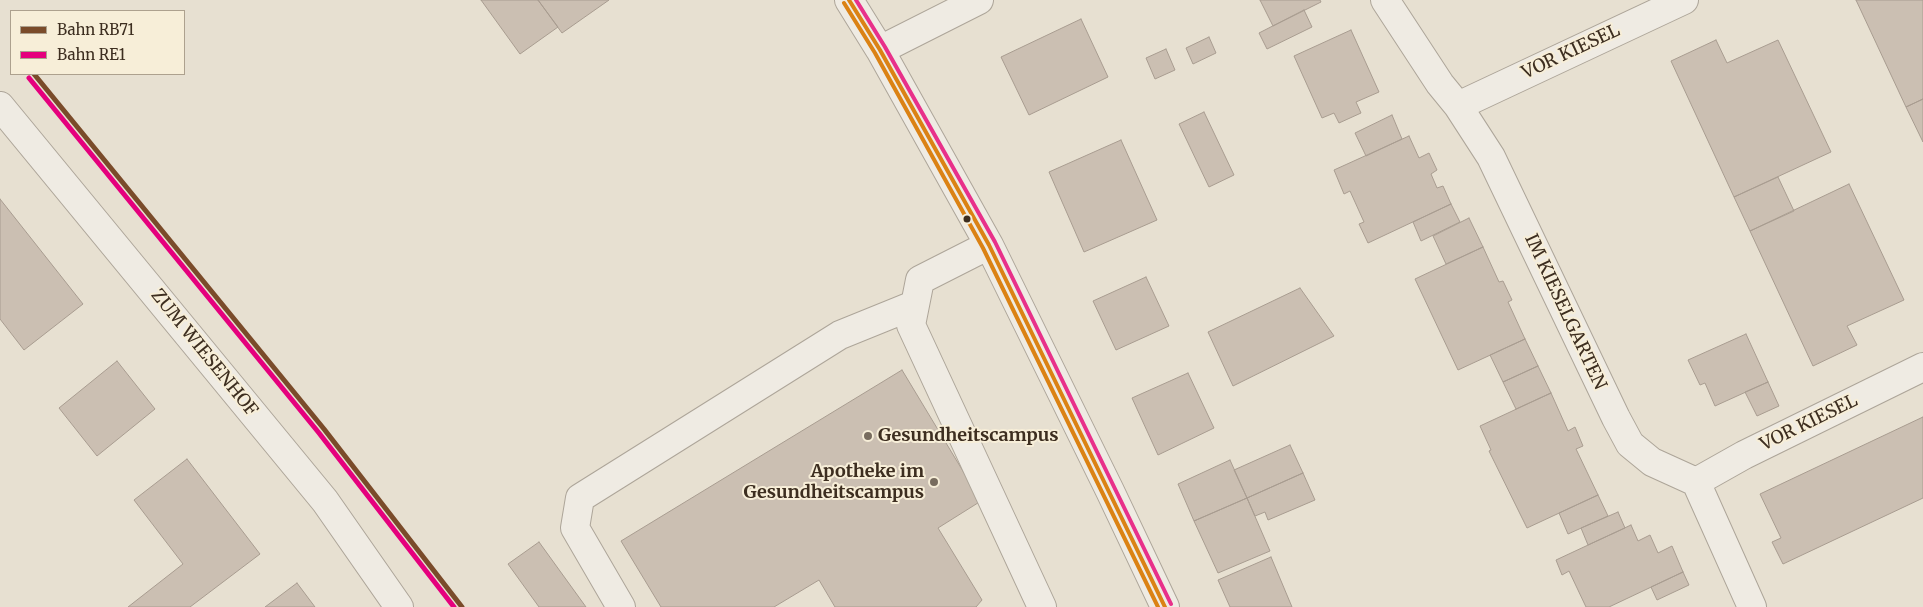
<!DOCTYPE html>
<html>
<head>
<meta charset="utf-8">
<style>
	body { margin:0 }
	#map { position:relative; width:1923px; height:607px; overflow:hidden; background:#e7e0d1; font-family:Merriweather,serif }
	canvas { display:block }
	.legend { position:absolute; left:10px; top:10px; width:175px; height:65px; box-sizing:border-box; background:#f7eed8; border:1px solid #ada18e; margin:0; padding:6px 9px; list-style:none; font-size:15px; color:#3d2e20 }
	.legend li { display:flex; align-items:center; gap:10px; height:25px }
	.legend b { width:25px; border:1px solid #ada18e }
</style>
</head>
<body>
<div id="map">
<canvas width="1923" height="607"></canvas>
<ul class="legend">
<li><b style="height:6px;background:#7a4b2a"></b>Bahn RB71</li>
<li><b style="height:6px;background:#e5007d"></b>Bahn RE1</li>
</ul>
</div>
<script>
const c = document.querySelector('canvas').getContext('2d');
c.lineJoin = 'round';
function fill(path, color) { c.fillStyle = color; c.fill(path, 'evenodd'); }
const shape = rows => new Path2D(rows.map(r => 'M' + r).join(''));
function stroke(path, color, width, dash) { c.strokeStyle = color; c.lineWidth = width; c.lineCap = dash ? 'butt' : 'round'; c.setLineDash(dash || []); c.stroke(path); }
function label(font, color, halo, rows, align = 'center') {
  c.font = font + ' Merriweather,serif'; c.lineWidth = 4; c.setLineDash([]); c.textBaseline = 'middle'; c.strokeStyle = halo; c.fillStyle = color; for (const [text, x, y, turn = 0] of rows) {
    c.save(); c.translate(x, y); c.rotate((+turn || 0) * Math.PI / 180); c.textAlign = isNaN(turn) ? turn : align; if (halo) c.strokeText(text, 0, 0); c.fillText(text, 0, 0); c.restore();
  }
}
const building = shape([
	[481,0,538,0,558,27,520,54,481,0],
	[538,0,609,0,562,33,538,0],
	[1260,0,1320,0,1321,2,1273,26,1260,0],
	[1856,0,1923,0,1923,99,1906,107,1856,0],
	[1304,10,1312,27,1267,49,1259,33,1304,10],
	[1081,19,1108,77,1029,115,1001,57,1081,19],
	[1351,30,1379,92,1356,102,1361,113,1339,123,1334,113,1322,118,1294,56,1351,30],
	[1209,37,1216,53,1193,64,1186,48,1209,37],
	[1716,40,1727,63,1778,40,1831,152,1734,197,1671,61,1716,40],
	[1166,49,1175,70,1155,79,1146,58,1166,49],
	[1923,99,1923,142,1906,107,1923,99],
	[1204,112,1234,175,1209,187,1179,124,1204,112],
	[1392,115,1402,139,1366,156,1355,133,1392,115],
	[1409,136,1419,158,1429,153,1437,170,1431,174,1437,188,1443,186,1451,204,1368,243,1359,224,1364,222,1350,191,1344,194,1334,170,1409,136],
	[1121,140,1157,220,1084,252,1049,172,1121,140],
	[1778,177,1794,211,1750,231,1734,197,1778,177],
	[1849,184,1904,300,1847,326,1857,345,1813,366,1750,231,1849,184],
	[0,199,83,304,24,350,0,319,0,199],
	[1451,204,1460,222,1421,241,1413,222,1451,204],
	[1469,218,1483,247,1446,264,1433,236,1469,218],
	[1483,247,1499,282,1503,281,1512,300,1508,302,1525,339,1458,370,1415,279,1483,247],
	[1146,277,1169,326,1116,350,1093,301,1146,277],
	[1300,288,1334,336,1233,386,1208,332,1300,288],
	[1746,334,1768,382,1715,406,1705,383,1700,385,1688,360,1746,334],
	[1525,339,1538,366,1503,382,1490,355,1525,339],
	[117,361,155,409,97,456,59,408,117,361],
	[1538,366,1551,393,1516,409,1503,382,1538,366],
	[902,370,981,501,938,528,982,600,976,607,835,607,819,580,774,607,661,607,621,541,902,370],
	[1188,373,1214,428,1158,455,1132,398,1188,373],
	[1768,382,1779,406,1757,416,1745,392,1768,382],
	[1551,393,1568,431,1575,427,1583,446,1576,449,1598,495,1527,528,1489,451,1491,450,1480,426,1551,393],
	[1923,417,1923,498,1783,564,1772,542,1781,538,1760,494,1923,417],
	[1290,445,1303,473,1247,498,1234,470,1290,445],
	[187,459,260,554,190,607,128,607,183,564,134,500,187,459],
	[1230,460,1247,498,1194,521,1178,484,1230,460],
	[1303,473,1315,500,1268,520,1265,512,1255,516,1247,498,1303,473],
	[1598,495,1608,516,1568,534,1559,513,1598,495],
	[1247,498,1270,551,1218,573,1194,521,1247,498],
	[1618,512,1625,528,1588,545,1581,528,1618,512],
	[1631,525,1638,541,1650,535,1658,553,1672,546,1683,572,1609,607,1586,607,1569,571,1562,575,1556,560,1631,525],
	[539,542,586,607,539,607,508,564,539,542],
	[1271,557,1292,607,1230,607,1218,580,1271,557],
	[1683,572,1689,585,1657,600,1651,587,1683,572],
	[297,583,315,607,265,607,297,583]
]);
fill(building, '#cbbfb2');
stroke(building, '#a89c90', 1);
const minor = shape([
	[849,0,880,50,989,245,1110,491,1165,607],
	[1385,0,1440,84,1458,106,1491,157,1616,418,1630,444,1652,462,1696,482,1752,607],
	[880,50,979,0],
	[0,106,325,501,399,607],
	[1458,106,1684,0],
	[989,245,920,280,911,325,1042,607],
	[1696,482,1744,455,1923,367],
	[621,607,575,528,580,498,840,335,914,305]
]);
stroke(minor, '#ada599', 30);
stroke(minor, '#efebe3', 28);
stroke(shape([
	[849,0,880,50,989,245,1165,607]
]), '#db8214', 4);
stroke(shape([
	[844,3,875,53,983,248,1158,607]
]), '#db8214', 4);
stroke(shape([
	[856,0,885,47,995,242,1171,604]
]), '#e8308a', 4);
stroke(shape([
	[34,74,324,429,462,607]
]), '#7a4b2a', 5);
stroke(shape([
	[29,78,319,433,454,607]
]), '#e5007d', 5);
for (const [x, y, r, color] of [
	[967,219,4.5,"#3d2e20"],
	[868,436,5,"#786c5e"],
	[934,482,5,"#786c5e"]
]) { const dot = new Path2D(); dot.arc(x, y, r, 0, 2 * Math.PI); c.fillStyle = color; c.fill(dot); stroke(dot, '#f7eed8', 2); }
label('18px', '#3d2e20', '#f7eed8', [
	["VOR KIESEL",1571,52,-25],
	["IM KIESELGARTEN",1565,312,65],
	["ZUM WIESENHOF",204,353,51],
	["VOR KIESEL",1809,423,-26]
]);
label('bold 18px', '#3d2e20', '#f7eed8', [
	["Gesundheitscampus",878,436],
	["Apotheke im",924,472,"right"],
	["Gesundheitscampus",924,493,"right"]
], 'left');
</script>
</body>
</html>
